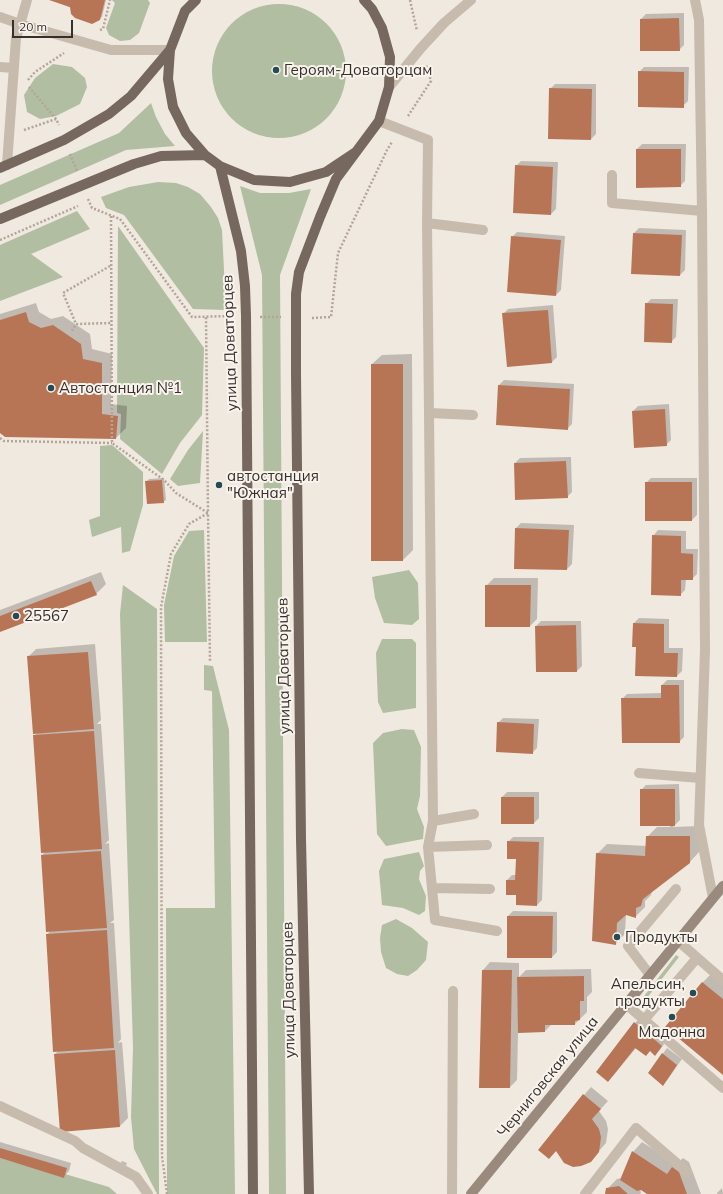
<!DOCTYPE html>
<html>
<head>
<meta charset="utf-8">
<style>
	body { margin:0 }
	#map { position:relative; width:723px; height:1194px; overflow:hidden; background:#f0e9e0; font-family:Mulish,sans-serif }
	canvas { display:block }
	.scale { position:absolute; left:12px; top:20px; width:61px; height:18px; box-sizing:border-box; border:2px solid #362f2b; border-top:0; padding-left:5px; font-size:12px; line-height:14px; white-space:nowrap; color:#362f2b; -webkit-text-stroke:3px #f8f3ec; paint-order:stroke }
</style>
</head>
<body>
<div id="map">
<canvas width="723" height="1194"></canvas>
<div class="scale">20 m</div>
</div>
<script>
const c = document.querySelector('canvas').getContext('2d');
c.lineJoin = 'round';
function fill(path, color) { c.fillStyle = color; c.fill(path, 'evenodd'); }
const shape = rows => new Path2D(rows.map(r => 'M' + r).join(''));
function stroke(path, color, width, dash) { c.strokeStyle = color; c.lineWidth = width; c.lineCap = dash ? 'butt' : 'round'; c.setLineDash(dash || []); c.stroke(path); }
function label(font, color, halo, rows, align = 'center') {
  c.font = font + ' Mulish,sans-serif'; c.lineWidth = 4; c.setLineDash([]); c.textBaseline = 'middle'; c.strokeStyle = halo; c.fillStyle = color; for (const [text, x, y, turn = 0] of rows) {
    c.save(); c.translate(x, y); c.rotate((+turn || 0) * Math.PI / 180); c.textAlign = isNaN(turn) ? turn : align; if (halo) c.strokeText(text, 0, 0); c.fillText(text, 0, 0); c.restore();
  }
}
fill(shape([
	[112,0,148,0,150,3,139,33,130,40,120,41,109,35,106,28,115,3],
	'212 71a67 67 0 1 1 134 0a67 67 0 1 1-134 0Z',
	[53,64,72,67,85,78,87,87,80,104,56,116,40,119,27,112,24,95,35,78],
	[151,103,156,117,165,134,175,146,126,150,0,205,0,185,119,133],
	[158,182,176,183,188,187,200,194,211,207,218,218,222,230,226,310,193,309,124,215,106,208,101,197,129,187],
	[240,186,260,193,289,193,311,189,280,275,286,1194,269,1194,262,275],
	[77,211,90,229,31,254,63,277,0,301,0,245],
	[118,226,204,348,202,415,180,443,162,474,120,439,121,414,117,413],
	[203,431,200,483,178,486,170,479,188,450],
	[112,445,143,472,143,505,130,551,122,553,121,527,92,537,89,520,100,516,100,446],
	[204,530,207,642,165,642,164,605,174,556,189,531],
	[409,570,418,583,419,619,412,625,384,623,375,598,372,577],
	[123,585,157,609,159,1194,157,1194,134,1149,131,1117,133,1048,120,614],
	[382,639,412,639,416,643,416,708,383,713,378,702,376,653],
	[204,665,213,666,229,730,235,1194,167,1194,166,908,215,908,212,691,204,690],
	[402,729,414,730,421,747,420,796,417,809,424,827,423,839,386,846,377,834,373,743,383,733],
	[419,852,424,866,420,871,419,879,426,896,425,911,419,915,403,908,382,905,379,871,384,859],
	[396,919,412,928,428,942,426,960,417,970,408,976,397,974,386,968,381,952,380,938,382,925],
	[676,955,679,957,643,1003,642,1003,641,1000],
	[0,1158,64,1177,65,1174,109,1187,117,1194,0,1194]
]), '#b2bea1');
fill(shape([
	[51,0,106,0,102,17,99,19],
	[684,13,684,45,679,50,641,50,641,19,646,14],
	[644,67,689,67,688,101,683,106,639,72],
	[555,84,596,84,596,134,591,139,550,89],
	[642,144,686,144,685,181,680,186,637,149],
	[521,161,558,162,556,209,551,214,516,166],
	[639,228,686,230,685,270,680,275,634,233],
	[517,232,565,236,561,290,556,295,512,237],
	[651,299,678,299,676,337,671,342,646,304],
	[36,303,39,312,51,319,63,316,90,334,92,349,112,354,111,404,127,406,126,428,116,438,0,432,0,314],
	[553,305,557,357,552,362,503,314,508,309],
	[412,354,413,550,403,560,372,364,382,355],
	[504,380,574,384,572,424,567,429,499,385],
	[669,404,671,440,666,445,633,411,638,406],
	[571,457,572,492,567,497,515,463,520,458],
	[164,478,166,500,163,502,147,481,149,479],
	[651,478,697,478,697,515,692,520,646,483],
	[521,523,574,525,572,564,567,569,516,528],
	[658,530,686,531,686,549,698,549,697,574,692,579,686,579,685,590,680,595,653,536],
	[101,572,106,584,96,594,0,631,0,610],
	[494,578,538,578,537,619,530,626,486,586],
	[639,618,669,619,669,648,683,648,682,671,677,676,636,675,637,646,634,623],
	[541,621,581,621,582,666,577,671,536,626],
	[95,644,101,720,97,724,101,724,109,840,105,844,109,843,114,920,110,923,114,923,121,1039,118,1043,122,1042,128,1118,120,1126,61,1130,55,1054,59,1050,47,935,50,931,42,855,46,851,34,736,38,732,28,657,36,649],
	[667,680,684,680,684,737,679,742,622,699,627,694,662,693,662,685],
	[503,718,539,719,537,748,532,753,498,723],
	[679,784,680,820,673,827,700,826,699,852,689,863,652,891,651,895,645,901,645,907,635,917,626,914,625,934,616,943,597,854,607,844,647,846,647,837,657,827,670,827,670,825,641,790,646,785],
	[507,792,539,792,539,818,534,823,502,797],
	[513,837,544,837,542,900,537,905,517,894,507,880,512,875,517,875,517,858,508,842],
	[513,911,557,912,557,952,552,957,508,916],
	[490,962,519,963,519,977,526,970,591,969,592,992,587,997,587,1012,575,1024,552,1024,545,1031,518,1032,517,1080,510,1087,483,970],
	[716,969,723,974,723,1073,666,1027,703,982],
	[640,1017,666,1041,660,1050,655,1055,650,1050,636,1048,613,1076,597,1072],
	[667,1048,682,1059,668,1079,663,1084,649,1073],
	[591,1087,608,1101,599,1111,606,1121,608,1129,606,1143,590,1161,557,1150,549,1158,584,1095],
	[0,1142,71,1163,69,1171,64,1176,0,1157],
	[642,1142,677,1164,683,1158,689,1162,701,1194,648,1194,640,1188,641,1194,606,1194,607,1189,617,1179,622,1178,633,1152],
	[122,1161,127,1163,124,1170,120,1164],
	[722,1188,723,1194,717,1194,717,1193]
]), '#0003');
fill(shape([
	[49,0,105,0,100,20,92,24,75,18,71,14,70,7],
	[679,18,680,51,640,51,640,19],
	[638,71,684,72,684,108,638,107],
	[549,88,592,89,591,140,548,139],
	[636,149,681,149,681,187,636,188],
	[515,165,553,167,551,215,513,213],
	[633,233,682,235,680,276,631,274],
	[511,236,561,240,556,296,507,292],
	[645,303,673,304,672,343,644,342],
	[548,310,552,363,507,367,502,313],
	[26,312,29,322,41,328,53,325,81,344,83,359,102,363,102,414,118,416,116,439,5,437,0,433,0,320],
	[371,364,403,364,403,561,371,561],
	[498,385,570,389,568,430,496,425],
	[665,409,667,446,634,448,632,411],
	[566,461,568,498,515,500,514,463],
	[162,480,164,503,147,504,145,481],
	[645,482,692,482,692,521,645,521],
	[515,528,569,530,567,570,514,569],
	[652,535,681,536,681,553,693,554,693,580,681,580,681,596,651,595],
	[91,581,97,595,0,632,0,616],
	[485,585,531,585,530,627,485,627],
	[633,623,664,624,664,653,678,653,677,677,635,676,636,647,632,647],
	[576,625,577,672,536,672,535,626],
	[88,652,94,729,33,734,27,656],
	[661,685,679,685,680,743,622,743,621,698,661,698],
	[497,722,534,724,533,754,496,752],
	[94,731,102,849,41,853,33,735],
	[640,789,675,789,675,826,640,826],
	[501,797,534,797,534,824,501,824],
	[646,836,690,836,690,863,643,899,641,906,636,908,636,918,626,915,617,923,616,945,592,941,596,853,645,856],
	[507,841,539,842,537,906,516,905,516,895,506,895,506,880,515,880,516,859,507,859],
	[101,851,107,928,46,932,41,855],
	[507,916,553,916,552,958,507,958],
	[107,930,114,1048,53,1052,46,934],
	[482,970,512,970,510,1088,479,1088],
	[584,976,584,1001,580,1001,580,1020,575,1021,575,1025,545,1025,545,1032,518,1033,517,977],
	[702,982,723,999,723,1075,665,1027],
	[634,1022,662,1046,655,1056,650,1051,646,1056,635,1048,608,1082,596,1072],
	[115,1050,120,1127,60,1132,54,1054],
	[662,1053,677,1065,663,1086,648,1073],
	[583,1094,601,1109,592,1119,599,1129,601,1137,600,1145,599,1152,591,1162,581,1166,573,1167,564,1163,556,1151,549,1159,538,1150],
	[0,1148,67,1168,64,1178,0,1158],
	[632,1151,667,1174,672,1167,679,1172,687,1194,647,1194,641,1190,637,1191,620,1180],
	[619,1186,628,1194,605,1194,606,1188]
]), '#b87556');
stroke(shape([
	[410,0,417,31],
	[100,30,103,29,110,0],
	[28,80,35,72,64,53],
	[29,87,56,119],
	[408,116,431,81,426,65],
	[24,130,56,119,59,125],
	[70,154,77,171],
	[88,199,92,208,120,219,192,317,231,316],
	[111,216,112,443,164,480,176,493,208,513,210,662],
	[0,240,78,206],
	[110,266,63,293,76,324,111,323],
	[260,317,281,317],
	[312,318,331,317,338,253,387,150,392,142],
	[72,331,76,324],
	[0,438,4,441,112,443],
	[167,1194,162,1156,161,607,171,554,189,524,208,513,206,317]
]), '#b3a597', 2.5, [2, 2]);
stroke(shape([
	[0,17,20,24,111,50,170,50],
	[0,67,14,68],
	[379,121,428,140,427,223,429,413,473,415],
	[7,165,16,38,27,0],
	[612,175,612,203,702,211],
	[427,223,483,230],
	[429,413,433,821],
	[639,773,700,778],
	[474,814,433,821,428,847,432,888,490,889],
	[428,847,487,845],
	[432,888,435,920,497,931],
	[678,941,723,980],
	[650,975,628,946,676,889],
	[627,1005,723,1088],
	[644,1020,697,958],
	[0,1106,75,1141,83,1148,136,1177,148,1194],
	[452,1194,453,991],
	[585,1194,636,1128,687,1172]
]), '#c7bbad', 10);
stroke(shape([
	[695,0,699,20,702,211,705,650,699,825,713,898],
	[389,87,421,48,444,23,471,0]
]), '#c7bbad', 10);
stroke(shape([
	[471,1194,723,886]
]), '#9a8a7e', 10);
stroke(shape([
	[196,0,185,11,170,50,168,79,173,107,186,133,205,155,220,166,254,180,290,182,326,172,356,152,379,121,389,87,390,57,382,28,372,9,364,0],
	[220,166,241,251,245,286,246,316,253,1194],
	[0,168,64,140,109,114,131,96,170,50],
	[0,219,134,164,161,156,205,155],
	[309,1194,301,839,296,374,296,294,299,272,320,217,336,179,356,152]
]), '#76685e', 10);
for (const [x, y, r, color] of [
	[276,70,4,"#254c53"],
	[51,388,4,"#254c53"],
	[219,485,4,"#254c53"],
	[16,616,4,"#254c53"],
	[617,937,4,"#254c53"],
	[693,993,4,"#254c53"],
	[672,1017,4,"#254c53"]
]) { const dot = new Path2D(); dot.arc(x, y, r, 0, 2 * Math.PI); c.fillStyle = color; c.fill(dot); stroke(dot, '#f8f3ec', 1.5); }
label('15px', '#362f2b', '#f8f3ec', [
	["Героям-Доваторцам",284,70],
	["Автостанция №1",59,388],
	["автостанция",227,476],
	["\"Южная\"",227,493],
	["25567",24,616],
	["Продукты",625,937],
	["Апельсин,",685,984,"right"],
	["продукты",685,1001,"right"],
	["Мадонна",672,1032,"center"]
], 'left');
label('15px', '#362f2b', '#f8f3ec', [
	["улица Доваторцев",230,343,-92],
	["улица Доваторцев",284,666,-91],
	["улица Доваторцев",289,990,-91],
	["Черниговская улица",548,1077,-51]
]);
</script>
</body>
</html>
